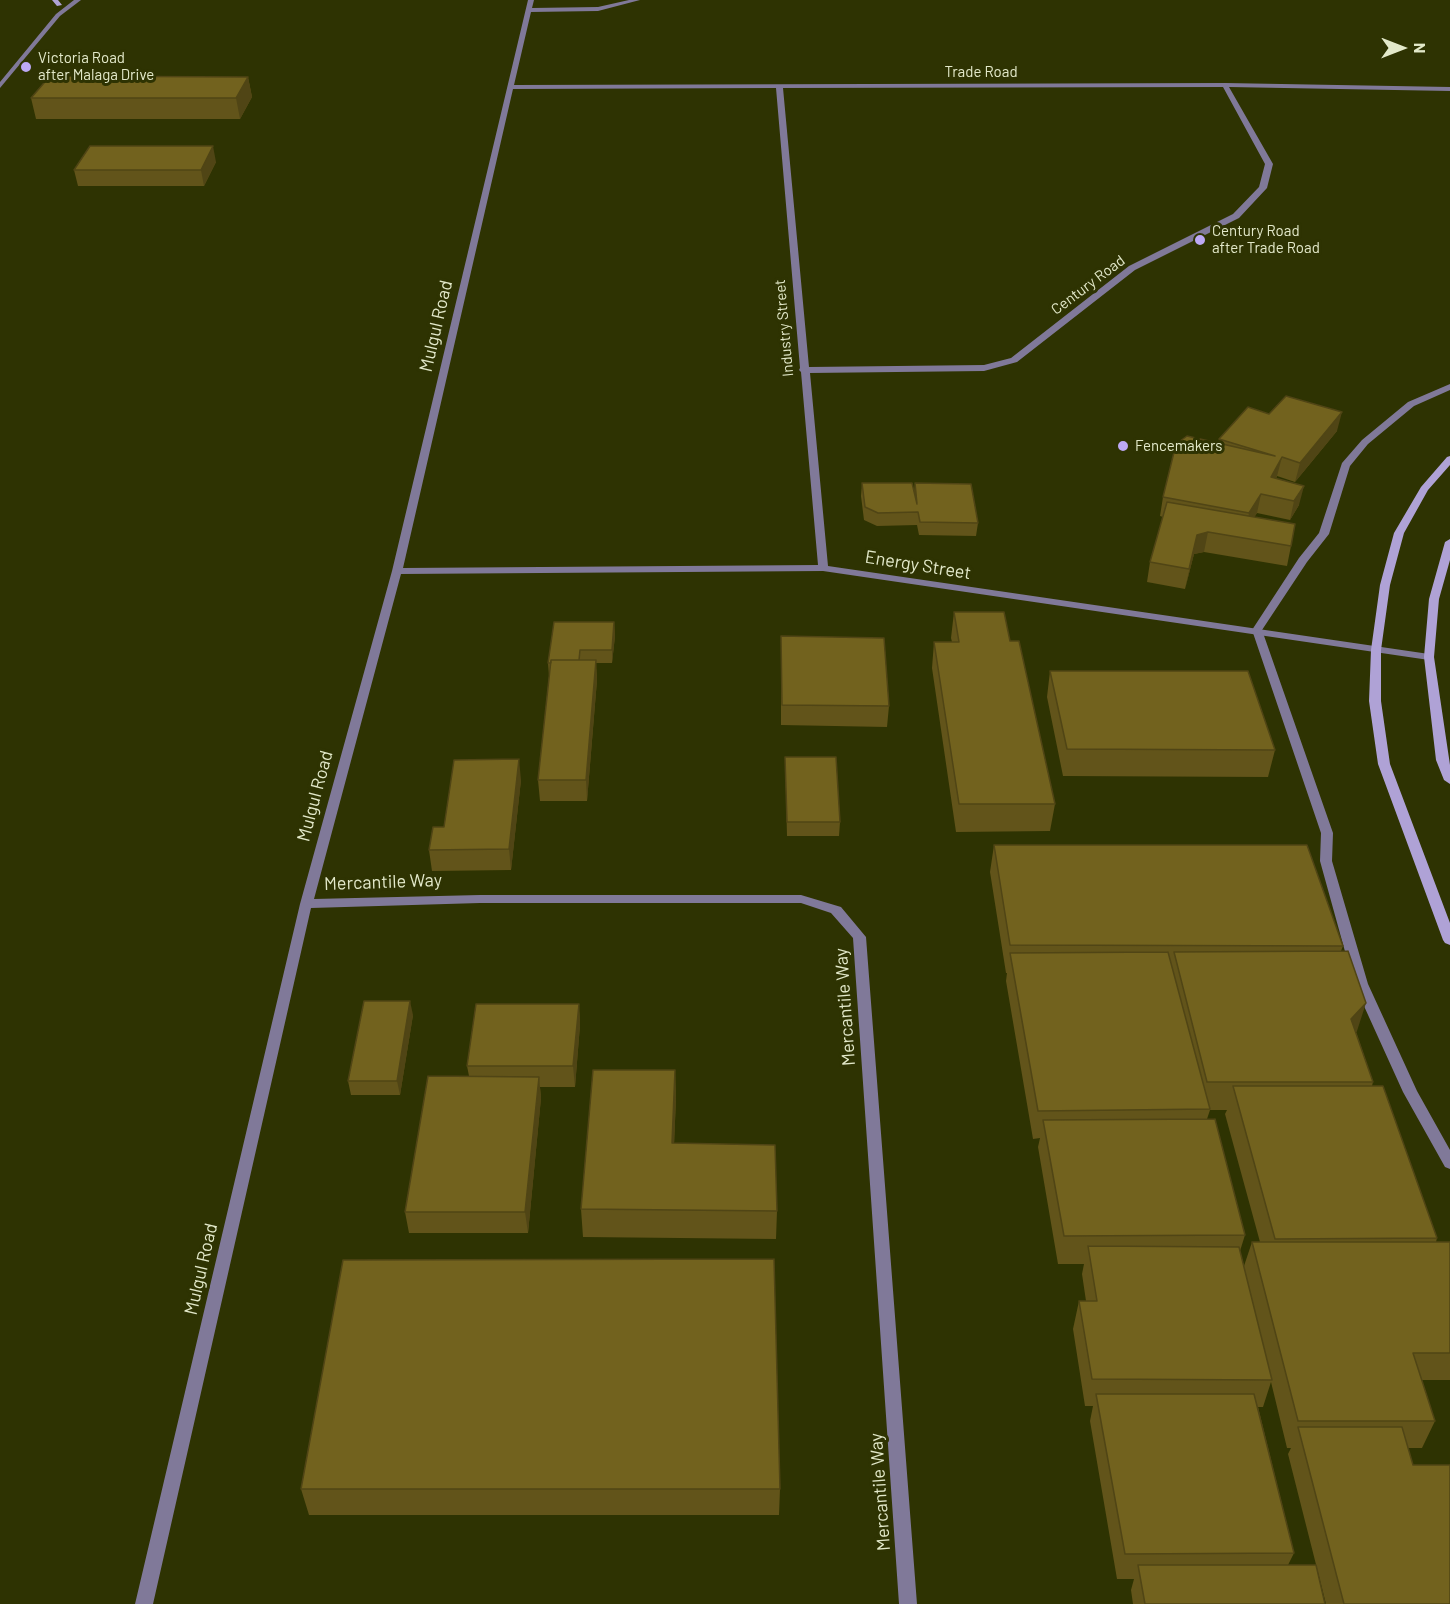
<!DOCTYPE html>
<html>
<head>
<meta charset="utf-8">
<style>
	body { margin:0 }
	#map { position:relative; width:1450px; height:1604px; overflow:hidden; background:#2e3302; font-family:Barlow,sans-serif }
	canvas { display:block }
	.north { position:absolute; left:1372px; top:18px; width:60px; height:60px; -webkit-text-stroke:4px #2e3302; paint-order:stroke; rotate:90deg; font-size:16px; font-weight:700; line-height:24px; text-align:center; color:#e3e9ca }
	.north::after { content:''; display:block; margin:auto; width:21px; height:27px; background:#e3e9ca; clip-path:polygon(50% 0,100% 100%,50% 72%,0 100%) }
</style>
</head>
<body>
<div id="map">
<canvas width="1450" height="1604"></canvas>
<div class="north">N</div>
</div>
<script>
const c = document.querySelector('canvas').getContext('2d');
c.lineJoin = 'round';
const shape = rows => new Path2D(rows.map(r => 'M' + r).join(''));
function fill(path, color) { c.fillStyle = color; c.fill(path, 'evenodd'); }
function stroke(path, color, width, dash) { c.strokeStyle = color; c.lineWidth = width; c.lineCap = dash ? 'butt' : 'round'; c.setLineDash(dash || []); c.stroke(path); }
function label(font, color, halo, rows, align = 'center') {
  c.font = font + ' Barlow,sans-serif'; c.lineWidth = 6; c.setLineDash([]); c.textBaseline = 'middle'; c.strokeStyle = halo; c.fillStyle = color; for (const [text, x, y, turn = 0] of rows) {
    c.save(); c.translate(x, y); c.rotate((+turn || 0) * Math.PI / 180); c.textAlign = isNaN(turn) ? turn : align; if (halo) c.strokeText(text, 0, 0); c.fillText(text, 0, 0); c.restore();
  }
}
fill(shape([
	[1450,384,1450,390,1414,406,1368,444,1350,466,1329,534,1307,562,1262,630,1333,833,1332,861,1368,984,1417,1091,1450,1150,1450,1169,1445,1167,1403,1092,1354,984,1320,861,1321,833,1252,630,1299,558,1319,533,1342,463,1362,440,1408,402,1450,384]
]), '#807999');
fill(shape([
	[74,0,81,0,60,16,0,88,0,82,56,14,74,0],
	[528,0,534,0,532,8,598,7,629,0,640,0,598,11,531,12,514,85,1225,83,1450,87,1450,91,1229,87,1273,164,1267,188,1239,218,1135,270,1017,362,984,371,810,373,828,566,1429,654,1434,657,1429,660,823,571,401,574,314,899,480,895,801,895,841,907,866,937,917,1604,899,1604,853,938,831,913,801,903,480,903,311,908,153,1604,135,1604,300,904,392,571,528,0],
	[1223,87,1265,164,1259,187,1233,214,1129,266,1011,358,984,365,809,367,783,88,1223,87],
	[776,88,800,368,799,370,801,372,818,565,403,568,513,89,776,88]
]), '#807999');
fill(shape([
	[52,0,58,0,62,5,57,6,52,0],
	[1450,456,1450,465,1428,490,1404,533,1390,585,1381,650,1381,701,1390,764,1450,923,1450,945,1445,943,1443,940,1378,764,1369,701,1371,650,1380,585,1394,533,1421,487,1447,457,1450,456],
	[1450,539,1450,560,1439,599,1434,657,1450,765,1450,784,1444,780,1436,760,1424,657,1429,599,1445,542,1450,539]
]), '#afa2d6');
fill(shape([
	[248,77,252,97,240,119,36,119,31,98],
	[216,162,204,186,78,186,74,170],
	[1269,414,1337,431,1295,482,1277,476,1276,479,1299,505,1290,520,1257,513,1254,517,1291,546,1287,566,1204,552,1194,554,1185,589,1147,582,1150,562,1163,517,1160,516,1163,497,1218,443,1219,439],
	[862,483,914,493,915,483,978,523,976,536,919,535,917,525,877,526,864,520,861,496],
	[954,612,1010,641,1055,804,1050,831,956,832,932,668,934,642,952,642,951,638],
	[614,622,615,636,612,663,596,663,597,680,587,801,540,801,538,780,549,676,548,663],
	[781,636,889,706,887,727,781,725],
	[1050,671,1275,750,1268,777,1063,776,1047,697],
	[785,757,840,822,839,836,787,836],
	[521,780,511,870,432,871,429,850,444,827],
	[994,845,1343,946,1341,951,1357,1031,1356,1032,1373,1082,1372,1086,1437,1238,1436,1242,1450,1242,1450,1380,1422,1380,1435,1421,1422,1448,1408,1448,1450,1604,1326,1604,1288,1454,1291,1448,1287,1448,1271,1382,1263,1407,1258,1407,1294,1553,1288,1565,1325,1604,1133,1604,1131,1590,1134,1579,1117,1579,1090,1421,1093,1406,1085,1406,1073,1329,1079,1301,1086,1301,1082,1274,1084,1264,1058,1264,1038,1147,1040,1138,1033,1139,1006,981,1007,973,1006,973,990,872],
	[1210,1110,1227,1110,1225,1114,1260,1242,1252,1242,1244,1266,1240,1251,1245,1235,1207,1119],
	[579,1004,580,1025,575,1087,540,1087,541,1098,528,1233,409,1233,405,1212,469,1076,467,1066],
	[413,1015,400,1095,351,1095,348,1081],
	[675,1070,676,1098,674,1144,777,1211,776,1239,583,1237,581,1209],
	[301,1489,780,1489,779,1515,309,1515]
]), '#62541a');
fill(shape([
	[248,77,252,97,240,119,236,98],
	[213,146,216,162,204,186,201,170],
	[1342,412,1337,431,1295,482,1300,463],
	[1282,457,1277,476,1266,496,1271,477],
	[1304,486,1299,505,1290,520,1294,501],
	[1261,494,1257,513,1245,533,1249,513],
	[1208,532,1204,552,1194,554,1185,589,1197,535],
	[614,622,615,636,612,663,612,650],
	[596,660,597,680,587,801,586,780],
	[519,759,521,780,511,870,509,849],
	[410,1001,413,1015,400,1095,397,1081],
	[1366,1003,1357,1031,1342,1047,1351,1019],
	[579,1004,580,1025,575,1087,573,1066],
	[675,1070,676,1098,673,1171,672,1143],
	[539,1077,541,1098,528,1233,525,1212]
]), '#504515');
const building = shape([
	[50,76,248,77,236,98,31,98,50,76],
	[90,146,213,146,201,170,74,170,90,146],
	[1286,396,1342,412,1300,463,1282,457,1271,477,1304,486,1294,501,1261,494,1249,513,1163,497,1176,444,1187,436,1275,456,1219,439,1248,407,1269,414,1286,396],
	[862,483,912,483,917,504,915,483,971,484,978,523,920,522,918,512,878,513,865,507,862,483],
	[1167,502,1295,524,1291,546,1208,532,1197,535,1189,569,1150,562,1167,502],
	[954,612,1004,612,1010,641,1019,641,1055,804,959,804,934,642,959,642,954,612],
	[554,622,614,622,612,650,580,650,579,660,551,660,551,663,548,663,554,622],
	[781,636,884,638,889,706,782,705,781,636],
	[551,660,596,660,586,780,538,780,551,660],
	[1050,671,1248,671,1275,750,1067,749,1050,671],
	[785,757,836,757,840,822,787,822,785,757],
	[519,759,509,849,429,850,433,827,444,827,454,760,519,759],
	[994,845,1307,845,1343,946,1010,945,994,845],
	[1348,951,1366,1003,1351,1019,1373,1082,1207,1082,1174,952,1348,951],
	[1168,952,1210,1109,1038,1111,1010,953,1168,952],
	[364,1001,410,1001,397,1081,348,1081,364,1001],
	[476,1004,579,1004,573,1066,467,1066,476,1004],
	[593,1070,675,1070,672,1143,775,1145,777,1211,581,1209,593,1070],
	[428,1076,539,1077,525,1212,405,1212,428,1076],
	[1233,1086,1383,1086,1437,1238,1275,1239,1233,1086],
	[1215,1119,1245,1235,1064,1236,1043,1120,1215,1119],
	[1252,1242,1450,1242,1450,1353,1413,1353,1435,1421,1298,1421,1252,1242],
	[1088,1246,1239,1247,1272,1380,1092,1379,1079,1301,1097,1301,1088,1246],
	[774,1259,780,1489,301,1489,343,1260,774,1259],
	[1096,1394,1254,1394,1294,1553,1125,1554,1096,1394],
	[1298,1427,1402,1427,1413,1465,1450,1465,1450,1604,1344,1604,1298,1427],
	[1138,1565,1316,1565,1325,1604,1145,1604,1138,1565]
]);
fill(building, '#72621e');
stroke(building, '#504515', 1.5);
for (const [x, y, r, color] of [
	[26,67,6,"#bda9f5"],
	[1200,240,6,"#bda9f5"],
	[1123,446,6,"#bda9f5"]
]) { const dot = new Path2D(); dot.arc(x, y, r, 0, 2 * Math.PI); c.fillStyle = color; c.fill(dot); stroke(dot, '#2e3302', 2); }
label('15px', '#e3e9ca', '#2e3302', [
	["Victoria Road",38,58],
	["after Malaga Drive",38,75],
	["Century Road",1212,231],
	["after Trade Road",1212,248],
	["Fencemakers",1135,446]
], 'left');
label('15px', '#e3e9ca', '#2e3302', [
	["Trade Road",981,72],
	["Century Road",1088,285,-37],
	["Industry Street",784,328,-95]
]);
label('18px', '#e3e9ca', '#2e3302', [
	["Mulgul Road",436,326,-77],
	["Energy Street",918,565,9],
	["Mulgul Road",315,796,-75],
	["Mercantile Way",383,882,-2],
	["Mercantile Way",845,1007,-94],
	["Mulgul Road",201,1269,-77],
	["Mercantile Way",880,1492,-94]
]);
</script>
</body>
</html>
